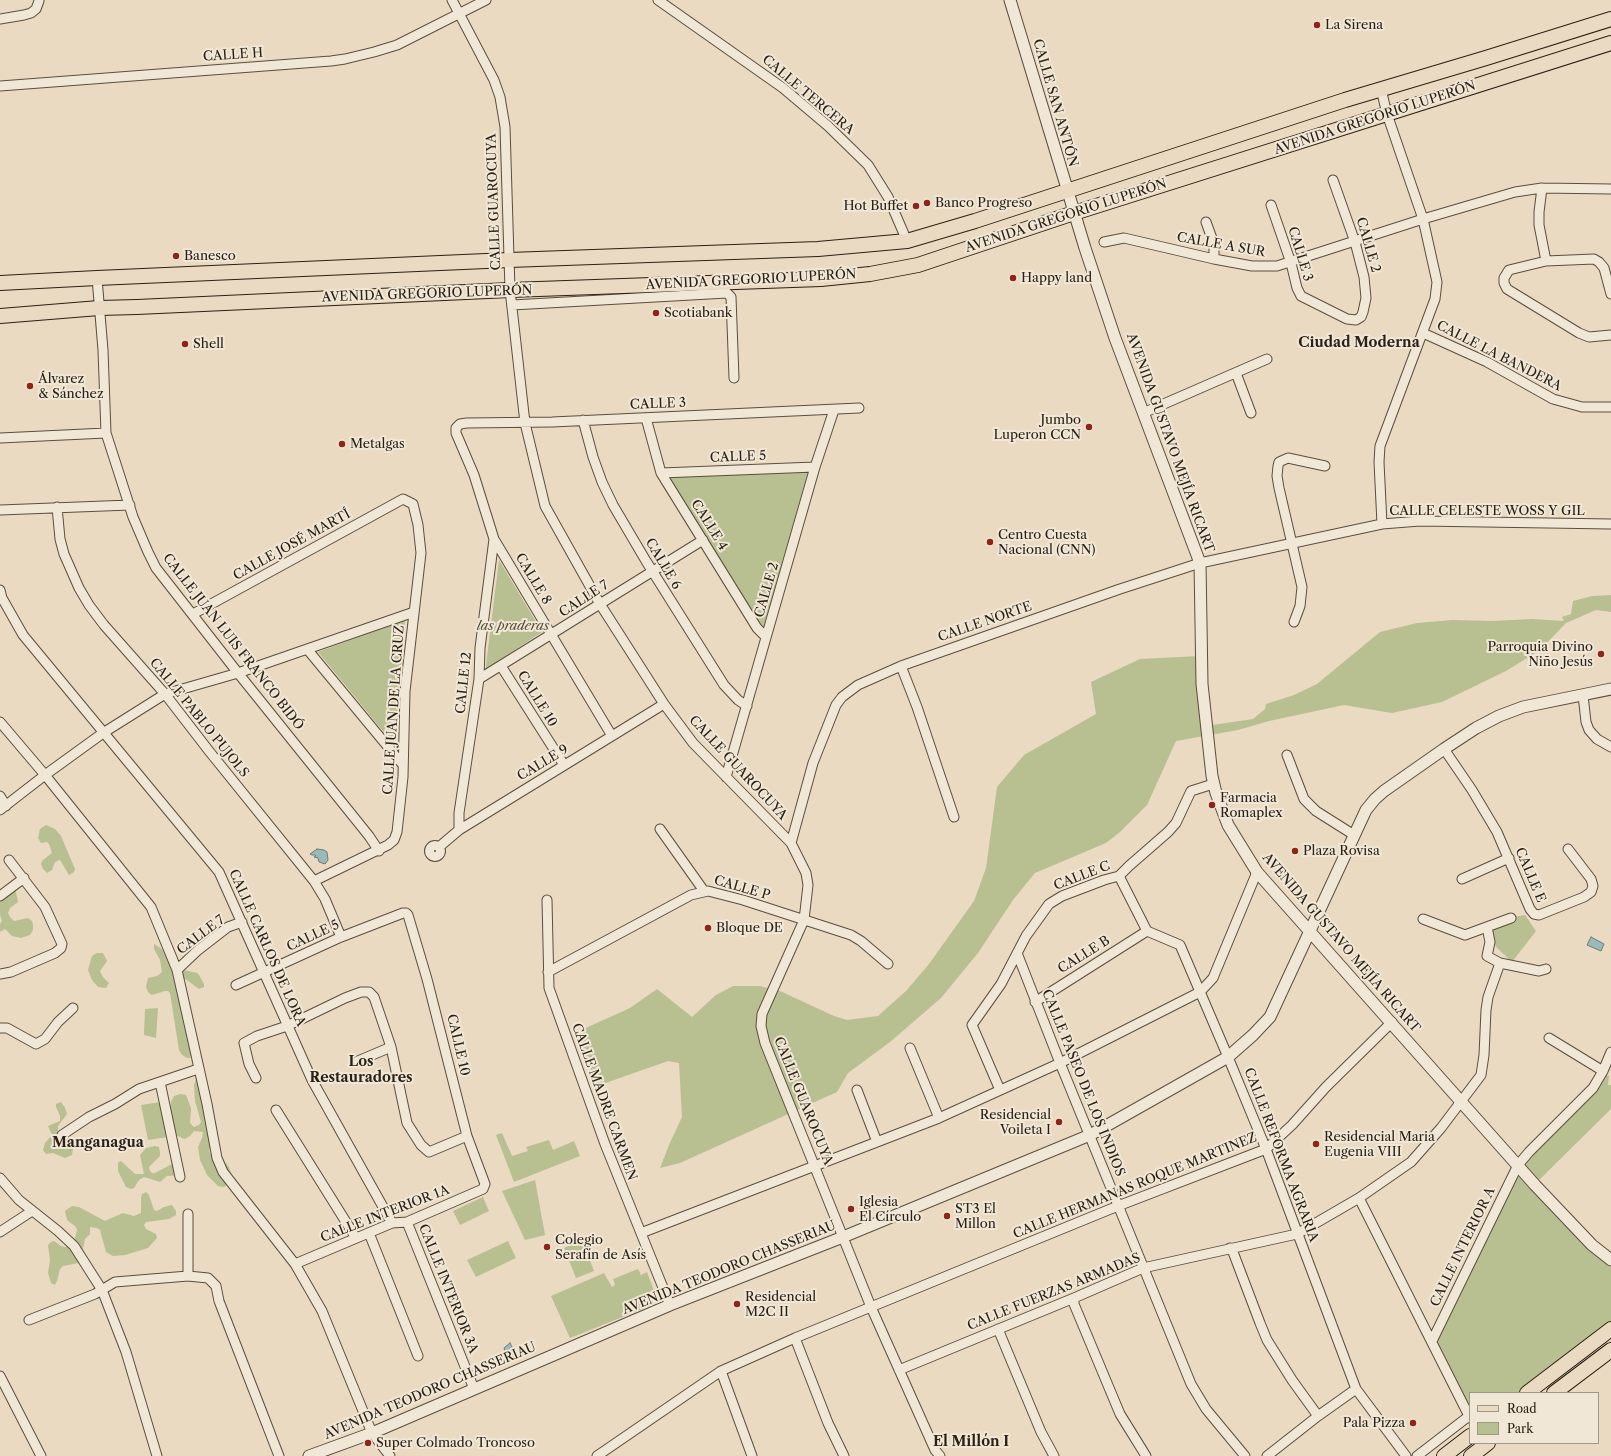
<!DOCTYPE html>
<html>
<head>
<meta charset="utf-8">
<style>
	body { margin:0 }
	#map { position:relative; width:1611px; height:1456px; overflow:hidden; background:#eadac1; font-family:"Libre Caslon Text",serif }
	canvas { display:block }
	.legend { position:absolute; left:1469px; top:1392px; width:130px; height:52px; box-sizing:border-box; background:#f1e7d7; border:1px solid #a19789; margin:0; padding:5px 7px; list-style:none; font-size:12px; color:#2a2014 }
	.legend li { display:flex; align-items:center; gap:8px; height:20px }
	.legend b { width:20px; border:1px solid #a19789 }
</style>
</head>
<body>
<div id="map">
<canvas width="1611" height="1456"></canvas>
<ul class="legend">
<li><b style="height:5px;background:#eadac1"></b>Road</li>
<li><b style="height:11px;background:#b8bf91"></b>Park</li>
</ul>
</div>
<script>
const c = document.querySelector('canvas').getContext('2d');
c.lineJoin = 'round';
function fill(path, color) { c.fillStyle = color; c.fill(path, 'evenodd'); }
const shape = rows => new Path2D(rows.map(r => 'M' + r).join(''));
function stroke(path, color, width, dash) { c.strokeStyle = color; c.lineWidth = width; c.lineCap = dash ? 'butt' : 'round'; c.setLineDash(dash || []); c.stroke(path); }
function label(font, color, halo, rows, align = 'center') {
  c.font = font + ' "Libre Caslon Text",serif'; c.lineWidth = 4; c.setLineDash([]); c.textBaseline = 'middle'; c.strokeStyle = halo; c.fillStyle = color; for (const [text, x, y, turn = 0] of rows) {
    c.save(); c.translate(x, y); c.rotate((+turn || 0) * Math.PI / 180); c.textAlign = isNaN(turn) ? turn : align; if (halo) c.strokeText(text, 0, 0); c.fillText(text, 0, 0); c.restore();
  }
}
fill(shape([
	[808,472,763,629,667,477],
	[499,560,542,632,486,669,486,665],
	[1611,595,1611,612,1596,610,1566,623,1540,650,1506,671,1442,702,1392,713,1344,705,1269,721,1238,730,1176,741,1147,805,1120,832,1106,843,1035,873,1013,900,978,953,941,998,890,1042,848,1073,837,1092,680,1163,660,1168,669,1145,682,1117,679,1063,668,1061,597,1086,577,1032,630,1008,657,989,692,1017,716,995,733,986,760,986,780,991,834,1016,847,1020,878,1016,906,991,929,964,974,901,986,868,997,787,1024,755,1096,714,1091,682,1140,659,1199,656,1206,726,1253,719,1265,709,1266,704,1294,695,1317,684,1380,632,1417,623,1452,620,1493,621,1532,619,1564,621,1562,617,1571,614,1573,601,1592,596],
	[405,620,396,723,396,747,318,652],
	[46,825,55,829,61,836,75,869,74,872,69,875,60,860,55,862,52,870,47,873,43,869,41,864,42,861,52,853,49,844,47,842,41,843,38,838,40,829],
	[12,890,16,892,18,902,10,908,8,913,10,917,14,921,28,918,32,921,33,925,33,930,30,935,21,938,12,936,5,929,0,932,0,924,2,921,0,915,0,896],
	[1525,915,1536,931,1512,962,1496,947,1491,930,1513,917],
	[154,944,162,949,170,964,184,970,197,973,199,975,204,984,204,987,199,989,184,978,181,978,192,1055,190,1058,187,1058,182,1055,179,1050,170,993,168,991,165,991,152,995,148,992,146,987,148,978,157,976,162,972,160,960,154,949],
	[97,953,103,953,107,961,100,971,103,977,109,983,106,988,98,987,92,980,88,970,92,956],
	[158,1008,156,1038,144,1035,145,1009],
	[1602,1073,1609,1076,1608,1085,1611,1085,1611,1109,1536,1183,1611,1259,1611,1328,1519,1393,1470,1393,1470,1407,1432,1341,1519,1166],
	[196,1079,200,1080,215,1139,209,1150,210,1153,225,1162,229,1167,232,1176,230,1183,224,1187,218,1186,207,1175,200,1160,198,1147,202,1138,203,1132,194,1131,190,1136,185,1139,182,1138,176,1135,172,1126,170,1117,171,1102,174,1096,180,1094,186,1095,191,1108,190,1123,194,1127,199,1125,201,1122,195,1101,194,1085],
	[61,1102,65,1108,67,1114,58,1126,58,1131,61,1135,69,1139,73,1148,72,1155,65,1158,53,1153,46,1154,43,1150,45,1143,52,1135,48,1126,60,1121,60,1116,56,1107,56,1104],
	[161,1102,168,1137,148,1140,141,1105],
	[502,1133,512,1156,528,1151,526,1147,549,1140,553,1150,574,1141,580,1156,514,1182,496,1135],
	[155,1146,159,1147,160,1153,160,1156,149,1167,150,1171,152,1173,155,1173,174,1163,182,1175,167,1176,160,1182,144,1177,139,1180,134,1188,131,1189,126,1187,118,1171,118,1163,121,1161,135,1174,144,1174,140,1155,146,1148],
	[535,1180,545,1235,525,1240,502,1191],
	[146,1192,149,1195,154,1210,157,1211,164,1207,172,1205,176,1211,176,1215,169,1219,146,1222,144,1225,146,1229,156,1234,157,1238,148,1248,125,1255,113,1256,106,1252,100,1230,97,1228,90,1227,90,1234,85,1239,81,1259,79,1263,63,1266,60,1269,57,1281,55,1285,51,1283,48,1273,50,1260,48,1245,51,1242,54,1241,61,1246,65,1247,69,1245,75,1238,77,1230,76,1227,67,1220,65,1211,72,1206,79,1207,105,1221,123,1213,134,1216,141,1213,141,1198,142,1194],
	[483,1197,489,1211,460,1225,453,1211],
	[582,1240,594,1271,576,1278,564,1248],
	[508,1241,516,1258,476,1277,467,1260],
	[638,1269,641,1275,647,1272,657,1299,640,1310,570,1338,551,1296,604,1273,612,1287,615,1285,613,1279]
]), '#b8bf91');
const water = shape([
	[317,849,324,850,327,852,328,860,325,864,319,862,318,858,314,857,316,856,315,855,312,855,310,854,317,849],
	[1591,937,1604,944,1601,951,1587,945,1591,937],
	[510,1343,516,1355,507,1359,504,1348,510,1343]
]);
fill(water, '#9ab9bb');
stroke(water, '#6d7c78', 1);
const minor = shape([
	[452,0,494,80,500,97,505,127,510,290,525,423,545,506,600,604,664,704,693,743,791,843,806,873,808,885,804,920,762,1014,761,1026,765,1043,871,1307,935,1450,940,1456],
	[658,0,783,88,828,126,868,165,888,197,907,241],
	[0,19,24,15,31,13,36,9,39,1],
	[0,86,331,61,345,59,374,52,397,45,486,0],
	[1381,89,1387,114,1423,219,1437,282,1435,299,1380,446,1379,462,1382,524],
	[1542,188,1539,212,1539,225,1546,261],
	[1271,205,1291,263,1297,288,1301,296,1347,319,1356,320,1361,317,1363,312,1366,298,1364,277,1355,242,1333,180],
	[1206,222,1214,244,1214,259],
	[1104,242,1124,238,1214,259,1252,266,1277,266,1423,219,1515,192,1542,188,1611,189],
	[97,278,103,350,106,433,133,517,148,552,156,568,238,673,369,836,379,851],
	[1611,294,1604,268,1599,262,1594,259,1546,261,1509,270,1504,278,1504,283,1507,289,1579,333,1589,337,1611,335],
	[512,305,727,293,731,297,734,378],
	[1423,333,1487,362,1553,399,1582,407,1611,407],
	[1236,373,1251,413],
	[1143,413,1267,359],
	[646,418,661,473,757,628,766,637],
	[583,420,593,457,602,482,613,505,646,561,724,685,738,700,747,706],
	[0,438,106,433],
	[661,473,815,467],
	[57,507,60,539,64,554,79,588,89,605,104,625,165,694,209,751,314,881,325,899,341,937],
	[0,510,130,505],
	[0,590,2,598,23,635,219,872,312,1080,392,1223],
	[193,614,403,499,413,504,418,525,421,553,405,691,403,777,397,832,394,840,388,845,314,881],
	[1294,622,1300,606,1302,587,1279,488,1277,476,1278,466,1279,462,1288,458,1325,466],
	[307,649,403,765],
	[501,666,564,765],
	[901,666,917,707,954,817],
	[479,679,703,540],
	[1583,695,1586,722,1589,730,1597,739,1611,747],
	[0,722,45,775,151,907,177,970,207,1104,217,1158,223,1172,295,1264,322,1311,372,1433,390,1456],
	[612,736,494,539,474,475,456,433,456,428,460,424,467,423,552,422,859,408],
	[1444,749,1472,790,1497,832,1530,909,1534,914,1539,915,1584,897,1591,892,1593,886,1591,879,1568,849],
	[1287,755,1304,799,1316,811,1354,835],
	[726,777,815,467,834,410],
	[0,796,6,806],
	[0,810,45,775,103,733,165,694,238,673,414,612],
	[660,829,704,891],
	[459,830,459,813,479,679,480,648,494,539],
	[791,843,813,763,836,705,842,697,858,685,901,666,1120,589,1200,563,1382,524,1420,521,1611,524],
	'429.5 851a5.5 5.5 0 1 1 11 0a5.5 5.5 0 1 1-11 0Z',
	[439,847,459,830,664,704],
	[1119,876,1147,931,1180,945,1228,1057,1266,1149,1356,1389,1406,1456],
	[1462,879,1509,858],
	[0,896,24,878],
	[547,900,549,988,605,1144,670,1305],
	[1423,919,1465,935,1511,918],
	[1017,953,1060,1063,1191,1384,1206,1409,1245,1456],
	[1500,963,1539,971,1546,969],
	[177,970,197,951,228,927,242,922],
	[548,972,691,895,708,891,743,900,851,935,861,941,888,964],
	[0,974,11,972,55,953,61,948,62,944,45,907,9,860],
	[236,985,341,937,403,913,406,913,408,915,427,979,467,1136,485,1184,483,1189,407,1222,392,1223,295,1264],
	[1035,1002,1147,931],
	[0,1028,7,1028,36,1044,45,1039,58,1022,73,1008],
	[1549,1038,1603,1071],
	[910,1048,939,1118],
	[358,1061,391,1047],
	[256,1078,249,1064,244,1043,257,1036,287,1026,345,998,361,992,369,992,374,997,391,1047,407,1123,421,1145,429,1152,467,1136],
	[160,1082,180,1177],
	[857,1090,877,1142],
	[1000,1090,972,1025,1001,984,1026,936,1049,904,1062,896,1104,880,1119,876,1129,866,1168,832,1176,823,1191,791,1213,784],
	[276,1110,356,1238],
	[63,1138,62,1135,89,1117,115,1104,139,1089,198,1069],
	[0,1178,19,1200,58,1231,74,1246,102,1290,126,1352,157,1456],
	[1359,1198,1470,1418],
	[188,1214,188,1276],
	[407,1222,474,1389],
	[0,1232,32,1211],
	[369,1233,418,1356],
	[641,1233,939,1118,1060,1063,1200,992,1213,978,1257,872],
	[1230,1248,1233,1252,1260,1323,1267,1340,1292,1380,1318,1416],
	[1074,1298,1074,1304,1120,1414,1146,1456],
	[29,1320,95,1294,115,1282,188,1276,208,1278,216,1286,219,1301,279,1456],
	[998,1329,1041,1432,1054,1456],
	[795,1338,828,1423,844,1456],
	[1432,1341,1518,1165,1529,1152,1593,1088,1603,1071,1611,1052],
	[899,1370,1074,1298,1143,1268,1297,1234,1359,1198,1411,1162,1441,1128,1481,1075,1484,1055,1486,1010,1488,997,1500,963,1487,956,1490,942,1487,927],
	[721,1371,752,1456],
	[0,1376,41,1456],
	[597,1456,721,1371,795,1338,1118,1206,1266,1149,1292,1125,1326,1087,1392,1022],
	[1267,1456,1318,1416,1356,1389],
	[1417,1456,1469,1416]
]);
const tertiary = shape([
	[1010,0,1085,248,1115,338,1200,563,1202,684,1212,776,1216,793,1228,825,1257,872,1535,1185,1592,1245,1611,1260],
	[309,1456,372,1433,670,1305,843,1237,1090,1135,1228,1057,1253,1035,1270,1017,1366,810,1375,799,1384,791,1444,749,1476,728,1499,716,1523,707,1611,689]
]);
const primary = shape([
	[0,283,97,278,509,260,818,249,907,241,975,221,1345,100,1486,58,1611,19],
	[0,316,99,308,137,307,510,290,821,279,870,274,918,265,1074,213,1611,43],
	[1527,1393,1611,1329],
	[1554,1393,1611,1350],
	[1444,1456,1470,1436],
	[1471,1456,1488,1443]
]);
stroke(minor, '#5a4e3f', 11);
stroke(tertiary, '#5a4e3f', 13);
stroke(primary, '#2a2014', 16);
stroke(minor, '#f1e7d7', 9);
stroke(tertiary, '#f1e7d7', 11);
stroke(primary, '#eadac1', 14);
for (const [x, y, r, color] of [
	[1317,25,4,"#8f2418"],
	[927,203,4,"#8f2418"],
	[916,206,4,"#8f2418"],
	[176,256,4,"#8f2418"],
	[1013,278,4,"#8f2418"],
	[656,313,4,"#8f2418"],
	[185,344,4,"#8f2418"],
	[30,386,4,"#8f2418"],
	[1089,427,4,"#8f2418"],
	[342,444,4,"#8f2418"],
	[990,542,4,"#8f2418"],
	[1601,654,4,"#8f2418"],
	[1212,805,4,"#8f2418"],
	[1295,851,4,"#8f2418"],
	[708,928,4,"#8f2418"],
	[1059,1122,4,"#8f2418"],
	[1316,1144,4,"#8f2418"],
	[851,1209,4,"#8f2418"],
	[947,1216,4,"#8f2418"],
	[547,1247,4,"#8f2418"],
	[737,1304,4,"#8f2418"],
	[1413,1423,4,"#8f2418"],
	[368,1443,4,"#8f2418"]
]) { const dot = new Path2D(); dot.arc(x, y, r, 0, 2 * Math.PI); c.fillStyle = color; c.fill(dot); stroke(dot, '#f1e7d7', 1.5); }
label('13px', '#2a2014', '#f1e7d7', [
	["La Sirena",1325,25],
	["Banco Progreso",935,203],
	["Hot Buffet",908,206,"right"],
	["Banesco",184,256],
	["Happy land",1021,278],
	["Scotiabank",664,313],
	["Shell",193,344],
	["Álvarez",38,379],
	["& Sánchez",38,394],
	["Jumbo",1081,420,"right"],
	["Luperon CCN",1081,435,"right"],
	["Metalgas",350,444],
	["Centro Cuesta",998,535],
	["Nacional (CNN)",998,550],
	["Parroquia Divino",1593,647,"right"],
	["Niño Jesús",1593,662,"right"],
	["Farmacia",1220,798],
	["Romaplex",1220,813],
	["Plaza Rovisa",1303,851],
	["Bloque DE",716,928],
	["Residencial",1051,1115,"right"],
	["Voileta I",1051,1130,"right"],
	["Residencial Maria",1324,1137],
	["Eugenia VIII",1324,1152],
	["Iglesia",859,1202],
	["El Círculo",859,1217],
	["ST3 El",955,1209],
	["Millon",955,1224],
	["Colegio",555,1240],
	["Serafín de Asís",555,1255],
	["Residencial",745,1297],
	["M2C II",745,1312],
	["Pala Pizza",1405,1423,"right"],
	["Super Colmado Troncoso",376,1443]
], 'left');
label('13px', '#2a2014', '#f1e7d7', [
	["CALLE H",233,55,-4],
	["CALLE TERCERA",808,95,40],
	["CALLE SAN ANTÓN",1055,103,74],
	["AVENIDA GREGORIO LUPERÓN",1375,118,-18],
	["CALLE GUAROCUYA",494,202,-92],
	["AVENIDA GREGORIO LUPERÓN",1066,216,-18],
	["CALLE A SUR",1221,245,10],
	["CALLE 2",1368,245,74],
	["CALLE 3",1300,254,73],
	["AVENIDA GREGORIO LUPERÓN",751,280,-3],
	["AVENIDA GREGORIO LUPERÓN",427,294,-2],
	["CALLE LA BANDERA",1499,356,27],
	["CALLE 3",658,404,-2],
	["AVENIDA GUSTAVO MEJÍA RICART",1170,443,70],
	["CALLE 5",738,457,-2],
	["CALLE CELESTE WOSS Y GIL",1487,511],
	["CALLE 4",709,525,58],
	["CALLE JOSÉ MARTÍ",292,545,-29],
	["CALLE 6",663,564,59],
	["CALLE 8",533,579,59],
	["CALLE 2",767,590,-74],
	["CALLE 7",584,599,-33],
	["CALLE NORTE",985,622,-19],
	["CALLE JUAN LUIS FRANCO BIDÓ",233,642,52],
	["CALLE 12",464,683,-84],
	["CALLE 10",537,699,58],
	["CALLE JUAN DE LA CRUZ",394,710,-86],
	["CALLE PABLO PUJOLS",199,718,51],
	["CALLE 9",543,763,-31],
	["CALLE GUAROCUYA",738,768,47],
	["CALLE E",1530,875,67],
	["CALLE C",1082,876,-21],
	["CALLE P",742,888,16],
	["CALLE 7",201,935,-37],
	["CALLE 5",313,936,-25],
	["AVENIDA GUSTAVO MEJÍA RICART",1341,943,49],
	["CALLE CARLOS DE LORA",267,948,66],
	["CALLE B",1084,955,-32],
	["CALLE 10",458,1045,77],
	["CALLE PASEO DE LOS INDIOS",1083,1083,68],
	["CALLE GUAROCUYA",803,1101,68],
	["CALLE MADRE CARMEN",604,1102,70],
	["CALLE REFORMA AGRARIA",1281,1155,69],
	["CALLE HERMANAS ROQUE MARTINEZ",1135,1186,-22],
	["CALLE INTERIOR 1A",385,1214,-21],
	["CALLE INTERIOR A",1463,1247,-64],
	["AVENIDA TEODORO CHASSERIAU",729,1268,-22],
	["CALLE INTERIOR 3A",448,1289,68],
	["CALLE FUERZAS ARMADAS",1054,1292,-22],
	["AVENIDA TEODORO CHASSERIAU",430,1391,-23]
]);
label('italic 13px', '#55503a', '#f1e7d7', [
	["las praderas",513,626]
]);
label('bold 14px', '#2a2014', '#f1e7d7', [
	["Ciudad Moderna",1359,343],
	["Los",361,1062],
	["Restauradores",361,1078],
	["Manganagua",98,1143],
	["El Millón I",971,1442]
]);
</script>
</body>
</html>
